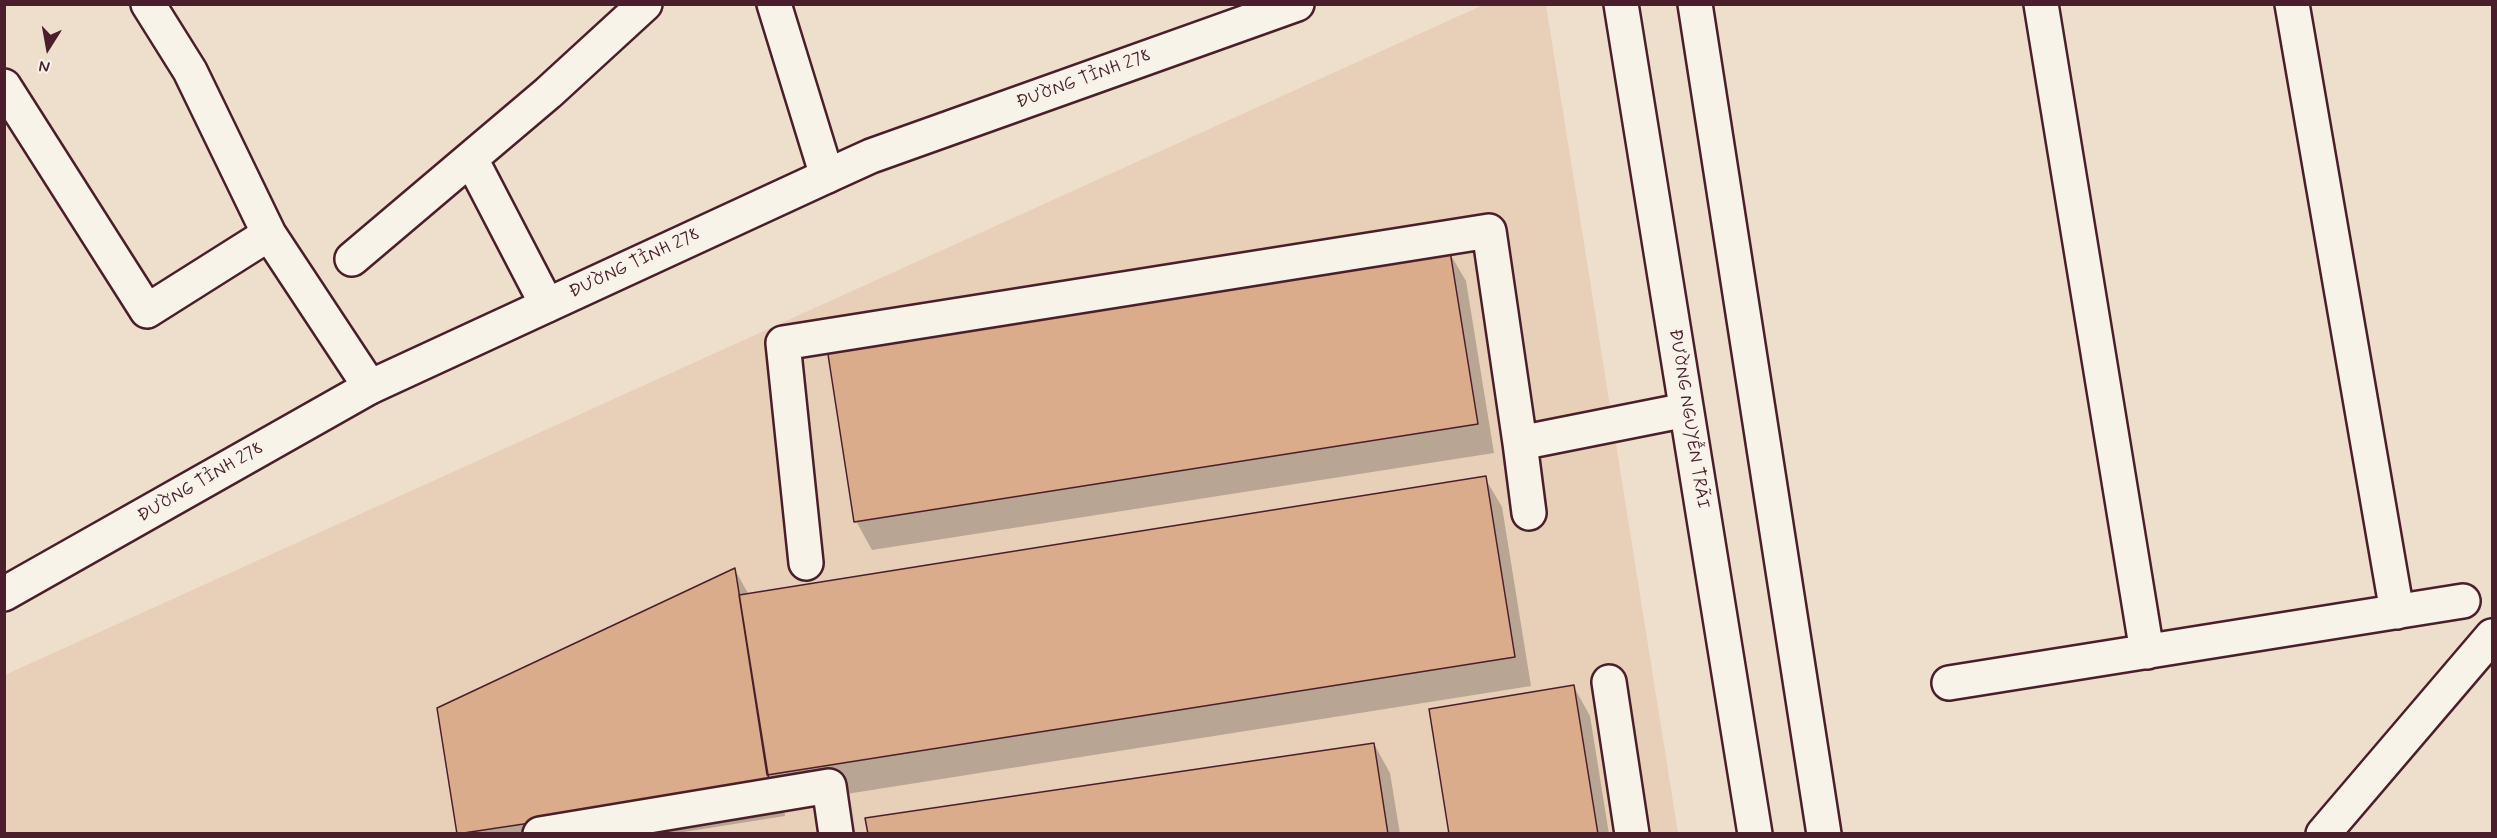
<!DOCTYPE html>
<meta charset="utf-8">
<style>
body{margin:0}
#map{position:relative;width:2497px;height:838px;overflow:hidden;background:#eedecc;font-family:Mynerve,sans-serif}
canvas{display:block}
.frame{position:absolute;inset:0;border:6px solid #4a1f2b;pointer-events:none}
.north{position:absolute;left:18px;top:18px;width:60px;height:60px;-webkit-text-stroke:4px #f7f3e8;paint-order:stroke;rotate:191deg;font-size:16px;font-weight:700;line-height:24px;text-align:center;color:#4a1f2b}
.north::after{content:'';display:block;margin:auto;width:21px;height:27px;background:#4a1f2b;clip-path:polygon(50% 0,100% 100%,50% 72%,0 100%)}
</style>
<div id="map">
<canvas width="2497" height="838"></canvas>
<div class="frame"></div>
<div class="north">N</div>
</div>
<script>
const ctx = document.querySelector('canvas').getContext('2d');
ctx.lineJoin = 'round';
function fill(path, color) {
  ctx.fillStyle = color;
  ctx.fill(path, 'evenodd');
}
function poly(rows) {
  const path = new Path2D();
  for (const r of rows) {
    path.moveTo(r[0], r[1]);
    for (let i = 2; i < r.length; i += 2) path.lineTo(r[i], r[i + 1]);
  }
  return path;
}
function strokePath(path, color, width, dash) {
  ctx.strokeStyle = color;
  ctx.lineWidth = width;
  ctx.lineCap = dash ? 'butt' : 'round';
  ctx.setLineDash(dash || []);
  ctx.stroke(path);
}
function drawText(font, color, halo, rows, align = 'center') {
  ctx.font = font + ' Mynerve,sans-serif';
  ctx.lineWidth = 5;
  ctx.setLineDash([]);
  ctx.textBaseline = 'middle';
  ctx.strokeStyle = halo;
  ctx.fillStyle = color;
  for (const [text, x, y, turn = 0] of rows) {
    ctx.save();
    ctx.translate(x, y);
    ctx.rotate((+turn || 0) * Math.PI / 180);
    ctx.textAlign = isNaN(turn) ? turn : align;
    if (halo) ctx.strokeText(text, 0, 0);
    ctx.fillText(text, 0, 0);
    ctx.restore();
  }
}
const built = poly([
 [1483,5,1546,5,1678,833,5,834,5,675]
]);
const shadow = poly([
 [1449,252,1466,281,1494,453,872,550,856,521],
 [1485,478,1502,507,1531,686,783,804,785,816,671,834,459,834,735,570,749,595],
 [1574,687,1590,716,1609,834,1451,834],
 [1374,744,1390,773,1400,834,869,834]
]);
const building = poly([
 [1450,251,1478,424,854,522,827,348,1450,251],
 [1486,476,1515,657,767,775,739,595,1486,476],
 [735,568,770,787,457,834,437,708,735,568],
 [1574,685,1598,834,1449,834,1429,709,1574,685],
 [1374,743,1388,834,868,834,865,818,1374,743]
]);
const minor = poly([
 [148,4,190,71,269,234,370,387],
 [774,4,827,176],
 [2041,4,2147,652],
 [2292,4,2397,612],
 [4,86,147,311,269,234],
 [471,159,547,305],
 [352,259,548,93,645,4],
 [1520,443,1529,513],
 [806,563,783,343,1489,231,1520,443,1686,410],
 [1609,682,1632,834],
 [1949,683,2463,601],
 [540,834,829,786,836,834],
 [2323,834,2492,636]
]);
const major = poly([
 [4,594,370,387,827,176,871,156,1297,4]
]);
const highway = poly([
 [1621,4,1755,834],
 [1695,4,1824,834]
]);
const streetNames = [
 ["ĐƯỜNG TỈNH 278",1084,80,-20],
 ["ĐƯỜNG TỈNH 278",635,264,-25],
 ["ĐƯỜNG NGUYỄN TRÃI",1688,419,81],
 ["ĐƯỜNG TỈNH 278",201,483,-30]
];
fill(built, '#e8cfb8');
fill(shadow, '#0003');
fill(building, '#daac8b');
strokePath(building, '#4a1f2b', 1.5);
strokePath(minor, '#4a1f2b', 38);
strokePath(major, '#4a1f2b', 38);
strokePath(highway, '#4a1f2b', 38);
strokePath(minor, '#f7f3e8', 33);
strokePath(major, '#f7f3e8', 33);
strokePath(highway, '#f7f3e8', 33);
drawText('18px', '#4a1f2b', '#f7f3e8', streetNames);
</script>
